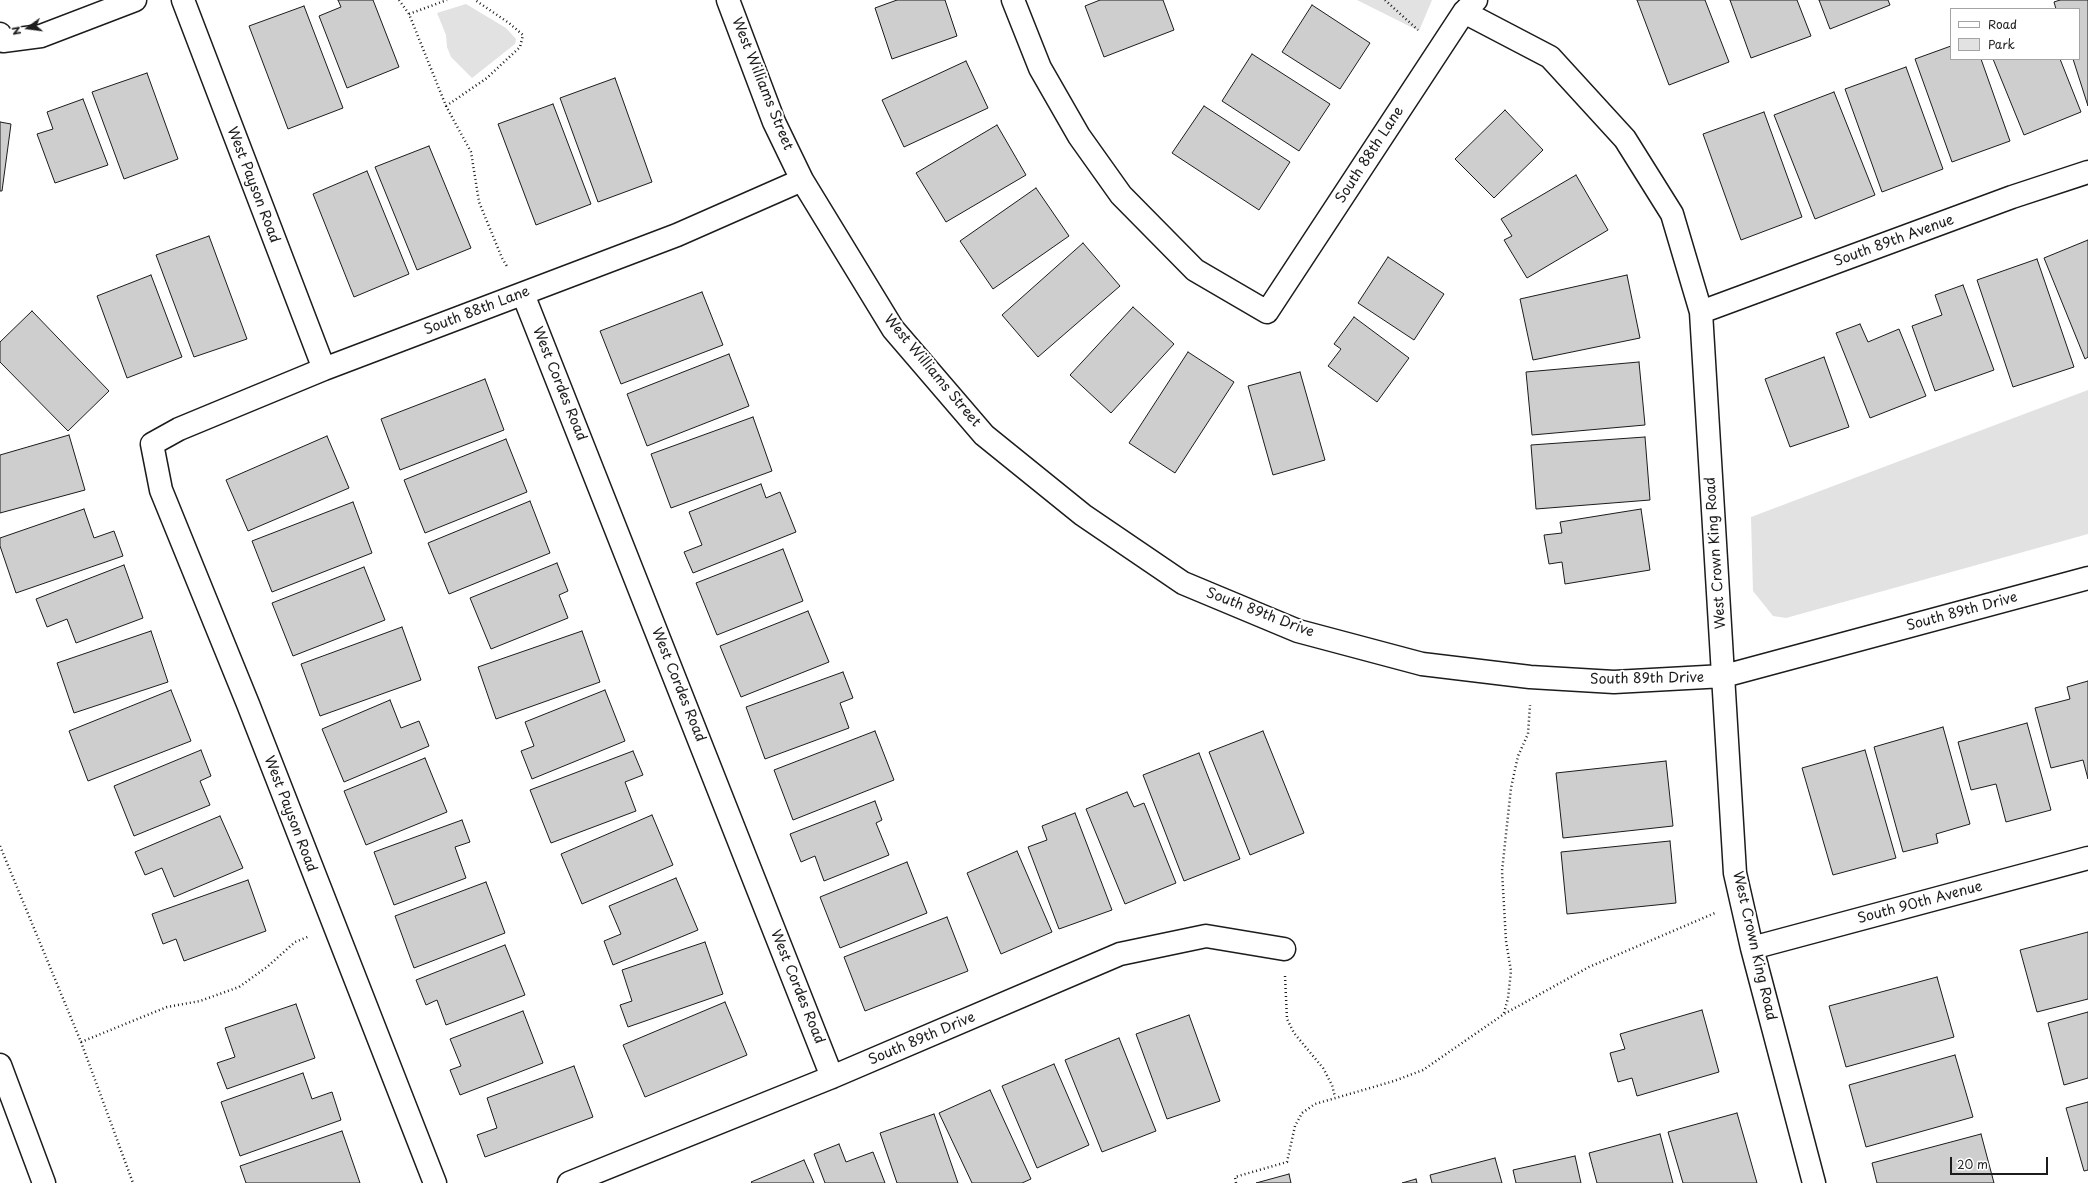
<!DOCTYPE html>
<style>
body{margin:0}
#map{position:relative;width:2088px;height:1183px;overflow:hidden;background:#fff;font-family:"Playpen Sans",sans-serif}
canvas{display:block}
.legend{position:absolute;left:1950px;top:8px;width:130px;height:52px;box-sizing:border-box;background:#fff;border:1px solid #a4a4a4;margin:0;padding:5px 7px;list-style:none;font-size:12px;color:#1c1c1c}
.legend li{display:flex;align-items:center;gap:8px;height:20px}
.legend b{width:20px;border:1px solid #a4a4a4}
.north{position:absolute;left:8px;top:8px;width:40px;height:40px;-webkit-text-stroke:3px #fff;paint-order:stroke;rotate:256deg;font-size:11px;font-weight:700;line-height:16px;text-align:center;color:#1c1c1c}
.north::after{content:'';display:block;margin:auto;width:14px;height:18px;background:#1c1c1c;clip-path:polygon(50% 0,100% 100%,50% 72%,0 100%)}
.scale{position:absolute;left:1950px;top:1157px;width:98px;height:18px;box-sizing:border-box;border:2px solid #1c1c1c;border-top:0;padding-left:5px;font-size:12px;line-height:14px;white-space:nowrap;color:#1c1c1c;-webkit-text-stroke:3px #fff;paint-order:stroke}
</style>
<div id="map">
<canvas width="2088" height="1183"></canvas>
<ul class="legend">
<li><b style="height:5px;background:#fff"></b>Road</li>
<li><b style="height:11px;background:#e2e2e2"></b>Park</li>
</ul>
<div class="north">N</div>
<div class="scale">20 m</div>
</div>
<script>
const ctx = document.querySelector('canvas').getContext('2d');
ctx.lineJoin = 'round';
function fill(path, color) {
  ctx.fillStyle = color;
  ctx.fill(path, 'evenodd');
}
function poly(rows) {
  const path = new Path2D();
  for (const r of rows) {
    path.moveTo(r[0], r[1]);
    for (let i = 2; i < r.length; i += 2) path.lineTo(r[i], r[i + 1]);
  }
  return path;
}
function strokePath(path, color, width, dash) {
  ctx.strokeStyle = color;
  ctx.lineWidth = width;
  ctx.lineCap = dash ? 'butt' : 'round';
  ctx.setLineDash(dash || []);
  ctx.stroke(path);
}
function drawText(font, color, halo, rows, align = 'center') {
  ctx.font = font + ' "Playpen Sans",sans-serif';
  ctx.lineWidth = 4;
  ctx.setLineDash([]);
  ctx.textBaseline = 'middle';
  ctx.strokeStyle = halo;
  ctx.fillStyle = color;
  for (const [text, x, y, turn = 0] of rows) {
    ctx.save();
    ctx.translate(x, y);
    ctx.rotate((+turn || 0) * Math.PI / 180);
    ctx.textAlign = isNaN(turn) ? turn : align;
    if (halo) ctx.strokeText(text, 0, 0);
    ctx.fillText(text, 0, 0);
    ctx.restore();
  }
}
const green = poly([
 [1357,0,1432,0,1419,31],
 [466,4,506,28,516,39,515,44,510,48,472,78,451,57,447,47,446,35,437,13],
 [2088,390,2088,534,1786,618,1773,616,1753,591,1751,517]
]);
const building = poly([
 [338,0,373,0,399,67,347,88,319,16,341,7,338,0],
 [897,0,945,0,957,36,892,59,875,8,897,0],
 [1100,0,1163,0,1174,30,1104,57,1085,6,1100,0],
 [1637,0,1705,0,1729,62,1669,85,1637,0],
 [1730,0,1797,0,1811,36,1751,58,1730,0],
 [1819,0,1888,0,1890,5,1830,29,1819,0],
 [2060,0,2088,0,2088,106,2073,59,2079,59,2079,9,2056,9,2054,2,2060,0],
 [1312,5,1370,43,1340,89,1282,52,1312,5],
 [304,6,343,108,288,129,249,26,304,6],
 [1951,46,1951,59,1981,59,2010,141,1952,162,1915,59,1951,46],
 [1252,54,1330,104,1299,151,1222,101,1252,54],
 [1993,59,2060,59,2081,112,2024,135,1993,59],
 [966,61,988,108,904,147,882,100,966,61],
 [1906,67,1943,169,1882,192,1845,89,1906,67],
 [147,73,178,159,124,179,92,92,147,73],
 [615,78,652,182,598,202,560,98,615,78],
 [1834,92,1875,195,1815,219,1774,115,1834,92],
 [83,99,108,165,55,183,37,134,53,129,47,112,83,99],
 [553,104,591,204,536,225,498,124,553,104],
 [1204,106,1290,162,1259,210,1172,153,1204,106],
 [1505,110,1543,150,1494,198,1455,159,1505,110],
 [1764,112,1802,217,1741,240,1703,134,1764,112],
 [0,122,11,124,2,191,0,191,0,122],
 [997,125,1026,175,946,222,916,173,997,125],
 [429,146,471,248,417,270,375,167,429,146],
 [367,171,409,274,354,297,313,194,367,171],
 [1576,175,1608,230,1527,278,1504,240,1512,236,1501,219,1576,175],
 [1036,188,1069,236,993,289,960,241,1036,188],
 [209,236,247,339,194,357,156,255,209,236],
 [2088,240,2088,357,2085,359,2044,258,2088,240],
 [1083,243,1120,286,1038,357,1002,315,1083,243],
 [1388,257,1444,294,1414,340,1358,303,1388,257],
 [2037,259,2074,367,2013,387,1977,280,2037,259],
 [151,275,182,357,127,378,97,296,151,275],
 [1627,275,1640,338,1533,360,1520,299,1627,275],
 [1963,285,1994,370,1935,391,1912,326,1942,315,1935,295,1963,285],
 [702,292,723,345,621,384,600,331,702,292],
 [1133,307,1174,344,1111,413,1070,375,1133,307],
 [32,311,109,391,68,431,0,362,0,342,32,311],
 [1354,317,1409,358,1377,402,1328,366,1341,349,1334,344,1354,317],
 [1860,324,1868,342,1899,329,1926,396,1870,418,1836,333,1860,324],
 [1188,352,1234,382,1175,473,1129,443,1188,352],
 [729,354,749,406,647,446,627,394,729,354],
 [1824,357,1849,427,1790,447,1765,379,1824,357],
 [1639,362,1645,425,1532,435,1526,372,1639,362],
 [1300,372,1325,460,1273,475,1248,386,1300,372],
 [485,379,504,430,400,470,381,419,485,379],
 [753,417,772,471,671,508,651,454,753,417],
 [69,435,85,490,0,513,0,455,69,435],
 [327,436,349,488,248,531,226,480,327,436],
 [1645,437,1650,500,1536,509,1531,445,1645,437],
 [506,439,527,492,425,533,404,480,506,439],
 [761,484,766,498,780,492,796,532,693,573,684,552,702,545,689,512,761,484],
 [530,501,550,553,449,594,428,543,530,501],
 [353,502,372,553,272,592,252,541,353,502],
 [84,509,94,538,114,531,123,556,16,593,0,546,0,538,84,509],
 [1641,509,1650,570,1565,584,1562,562,1549,564,1544,535,1562,533,1560,522,1641,509],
 [783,549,803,601,717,635,696,583,783,549],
 [557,563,568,591,559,595,568,618,491,649,470,598,557,563],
 [124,565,143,618,76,643,67,619,47,627,36,599,124,565],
 [364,567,385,620,293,656,272,603,364,567],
 [808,611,829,662,741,697,720,646,808,611],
 [402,627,421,680,320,716,301,664,402,627],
 [151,631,168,682,74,713,57,663,151,631],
 [582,631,600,682,496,719,478,667,582,631],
 [843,672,853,698,840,703,849,728,765,759,746,707,843,672],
 [2088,681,2088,779,2083,760,2051,768,2035,708,2070,699,2067,687,2088,681],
 [171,690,191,741,88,781,69,731,171,690],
 [605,690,625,741,532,779,521,751,534,746,525,722,605,690],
 [390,700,401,728,419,721,429,746,344,782,322,729,390,700],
 [2027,723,2051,810,2006,822,1996,784,1971,790,1958,742,2027,723],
 [1943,727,1970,824,1936,834,1938,843,1903,852,1874,747,1943,727],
 [875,731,894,780,793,820,774,770,875,731],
 [1263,731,1304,833,1250,855,1209,752,1263,731],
 [201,750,211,776,200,781,210,805,134,836,114,786,201,750],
 [1865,750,1896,858,1833,875,1802,768,1865,750],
 [633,751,643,775,625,782,636,811,551,843,530,790,633,751],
 [1199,753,1240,859,1184,881,1143,775,1199,753],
 [425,758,447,812,366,845,344,791,425,758],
 [1666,761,1673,826,1563,838,1556,773,1666,761],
 [1127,792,1134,807,1144,803,1176,883,1125,904,1086,809,1127,792],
 [875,801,882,820,876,823,889,855,824,881,815,856,801,862,790,834,875,801],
 [1075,813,1112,910,1059,929,1028,847,1047,840,1042,826,1075,813],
 [652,815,673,865,582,904,561,854,652,815],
 [220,816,243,868,174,897,162,868,145,875,135,852,220,816],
 [462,820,470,842,455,847,466,878,394,905,374,852,462,820],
 [1670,841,1676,903,1567,914,1561,852,1670,841],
 [1017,851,1052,932,1001,954,967,873,1017,851],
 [907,862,927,913,840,948,820,897,907,862],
 [676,878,698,930,613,965,604,941,621,934,609,906,676,878],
 [248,880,266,931,184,961,176,939,163,944,152,914,248,880],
 [486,882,505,933,414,968,395,916,486,882],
 [947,917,968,971,865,1011,844,957,947,917],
 [2088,932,2088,999,2037,1012,2020,950,2088,932],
 [705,942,723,994,628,1027,620,1005,632,1001,622,970,705,942],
 [505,945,525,995,446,1025,437,1000,426,1005,416,980,505,945],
 [1937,977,1954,1037,1846,1067,1829,1006,1937,977],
 [725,1002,747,1055,645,1097,623,1045,725,1002],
 [296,1004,315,1058,227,1089,217,1063,235,1057,225,1028,296,1004],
 [1702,1010,1719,1072,1637,1096,1632,1078,1618,1082,1610,1053,1625,1049,1620,1034,1702,1010],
 [523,1011,543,1063,460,1095,450,1070,461,1066,450,1039,523,1011],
 [2088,1012,2088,1078,2064,1085,2048,1023,2088,1012],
 [1189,1015,1220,1101,1167,1119,1136,1034,1189,1015],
 [1119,1038,1156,1131,1102,1152,1065,1060,1119,1038],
 [1955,1055,1973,1117,1866,1147,1849,1085,1955,1055],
 [1054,1064,1089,1145,1037,1168,1002,1086,1054,1064],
 [574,1066,593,1117,485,1157,477,1135,497,1128,487,1098,574,1066],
 [303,1073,312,1099,332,1092,341,1120,240,1156,221,1102,303,1073],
 [990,1090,1031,1179,1022,1183,972,1183,939,1113,990,1090],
 [2088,1102,2088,1170,2084,1171,2066,1108,2088,1102],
 [1737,1113,1757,1183,1683,1183,1668,1132,1737,1113],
 [934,1114,958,1183,897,1183,880,1133,934,1114],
 [342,1131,360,1183,246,1183,240,1166,342,1131],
 [1660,1134,1673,1183,1597,1183,1589,1153,1660,1134],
 [1981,1134,1994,1183,1877,1183,1872,1163,1981,1134],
 [839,1144,846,1162,873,1152,885,1183,825,1183,814,1154,839,1144],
 [1575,1156,1581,1183,1516,1183,1513,1170,1575,1156],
 [1495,1158,1502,1183,1432,1183,1430,1175,1495,1158],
 [804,1160,814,1183,752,1183,751,1182,804,1160],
 [1289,1174,1291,1183,1256,1183,1289,1174],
 [1416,1179,1417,1183,1402,1183,1416,1179]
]);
const path = poly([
 [399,0,409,14,446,106,471,152,479,202,502,258,508,268],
 [1385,0,1418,30],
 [409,14,447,0],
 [446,106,487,78,520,47,523,35,509,23,475,0],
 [0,846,81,1042,133,1183],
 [1285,976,1287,1019,1294,1033,1323,1068,1332,1085,1335,1097],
 [1504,1013,1508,998,1511,971,1506,941,1502,871,1511,788,1518,756,1528,734,1530,705],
 [81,1042,167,1007,200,1001,239,987,267,967,295,942,310,936],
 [1236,1183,1235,1177,1287,1162,1295,1126,1302,1113,1315,1104,1394,1081,1423,1070,1504,1014,1589,967,1715,913]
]);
const minor = poly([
 [183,0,324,369],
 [728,0,774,122,802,180,893,329,984,435,1083,515,1183,583,1298,631,1422,664,1530,677,1614,682,1724,676,2088,578],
 [1013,0,1040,68,1079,136,1121,195,1195,270,1267,312,1464,12,1476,0],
 [1464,12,1550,57,1625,139,1672,214,1701,312,1735,873,1752,948,1814,1183],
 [0,34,3,41,41,36,135,0],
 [523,294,832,1077],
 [1701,312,2012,197,2088,172],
 [1752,948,2088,858],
 [435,1183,248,704,161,490,152,444,179,429,324,369,677,235,802,180],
 [569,1183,832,1077,1120,954,1206,936,1284,949]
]);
const major = poly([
 [0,1065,44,1183]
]);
const streetNames = [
 ["West Williams Street",762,84,68],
 ["South 88th Lane",1370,155,-57],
 ["West Payson Road",253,185,69],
 ["South 89th Avenue",1894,241,-20],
 ["South 88th Lane",477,311,-21],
 ["West Williams Street",932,371,50],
 ["West Cordes Road",559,384,68],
 ["West Crown King Road",1716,553,-94],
 ["South 89th Drive",1962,612,-15],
 ["South 89th Drive",1260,613,21],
 ["South 89th Drive",1647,679,-1],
 ["West Cordes Road",678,685,68],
 ["West Payson Road",290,814,69],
 ["South 90th Avenue",1920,903,-15],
 ["West Crown King Road",1754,946,77],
 ["West Cordes Road",797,987,68],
 ["South 89th Drive",922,1039,-23]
];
fill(green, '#e2e2e2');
fill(building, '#cecece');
strokePath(building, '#1c1c1c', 1);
strokePath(minor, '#1c1c1c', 25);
strokePath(major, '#1c1c1c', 25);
strokePath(path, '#1c1c1c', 2.5, [1, 3]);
strokePath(minor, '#fff', 22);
strokePath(major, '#fff', 22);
drawText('14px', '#1c1c1c', '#fff', streetNames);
</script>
